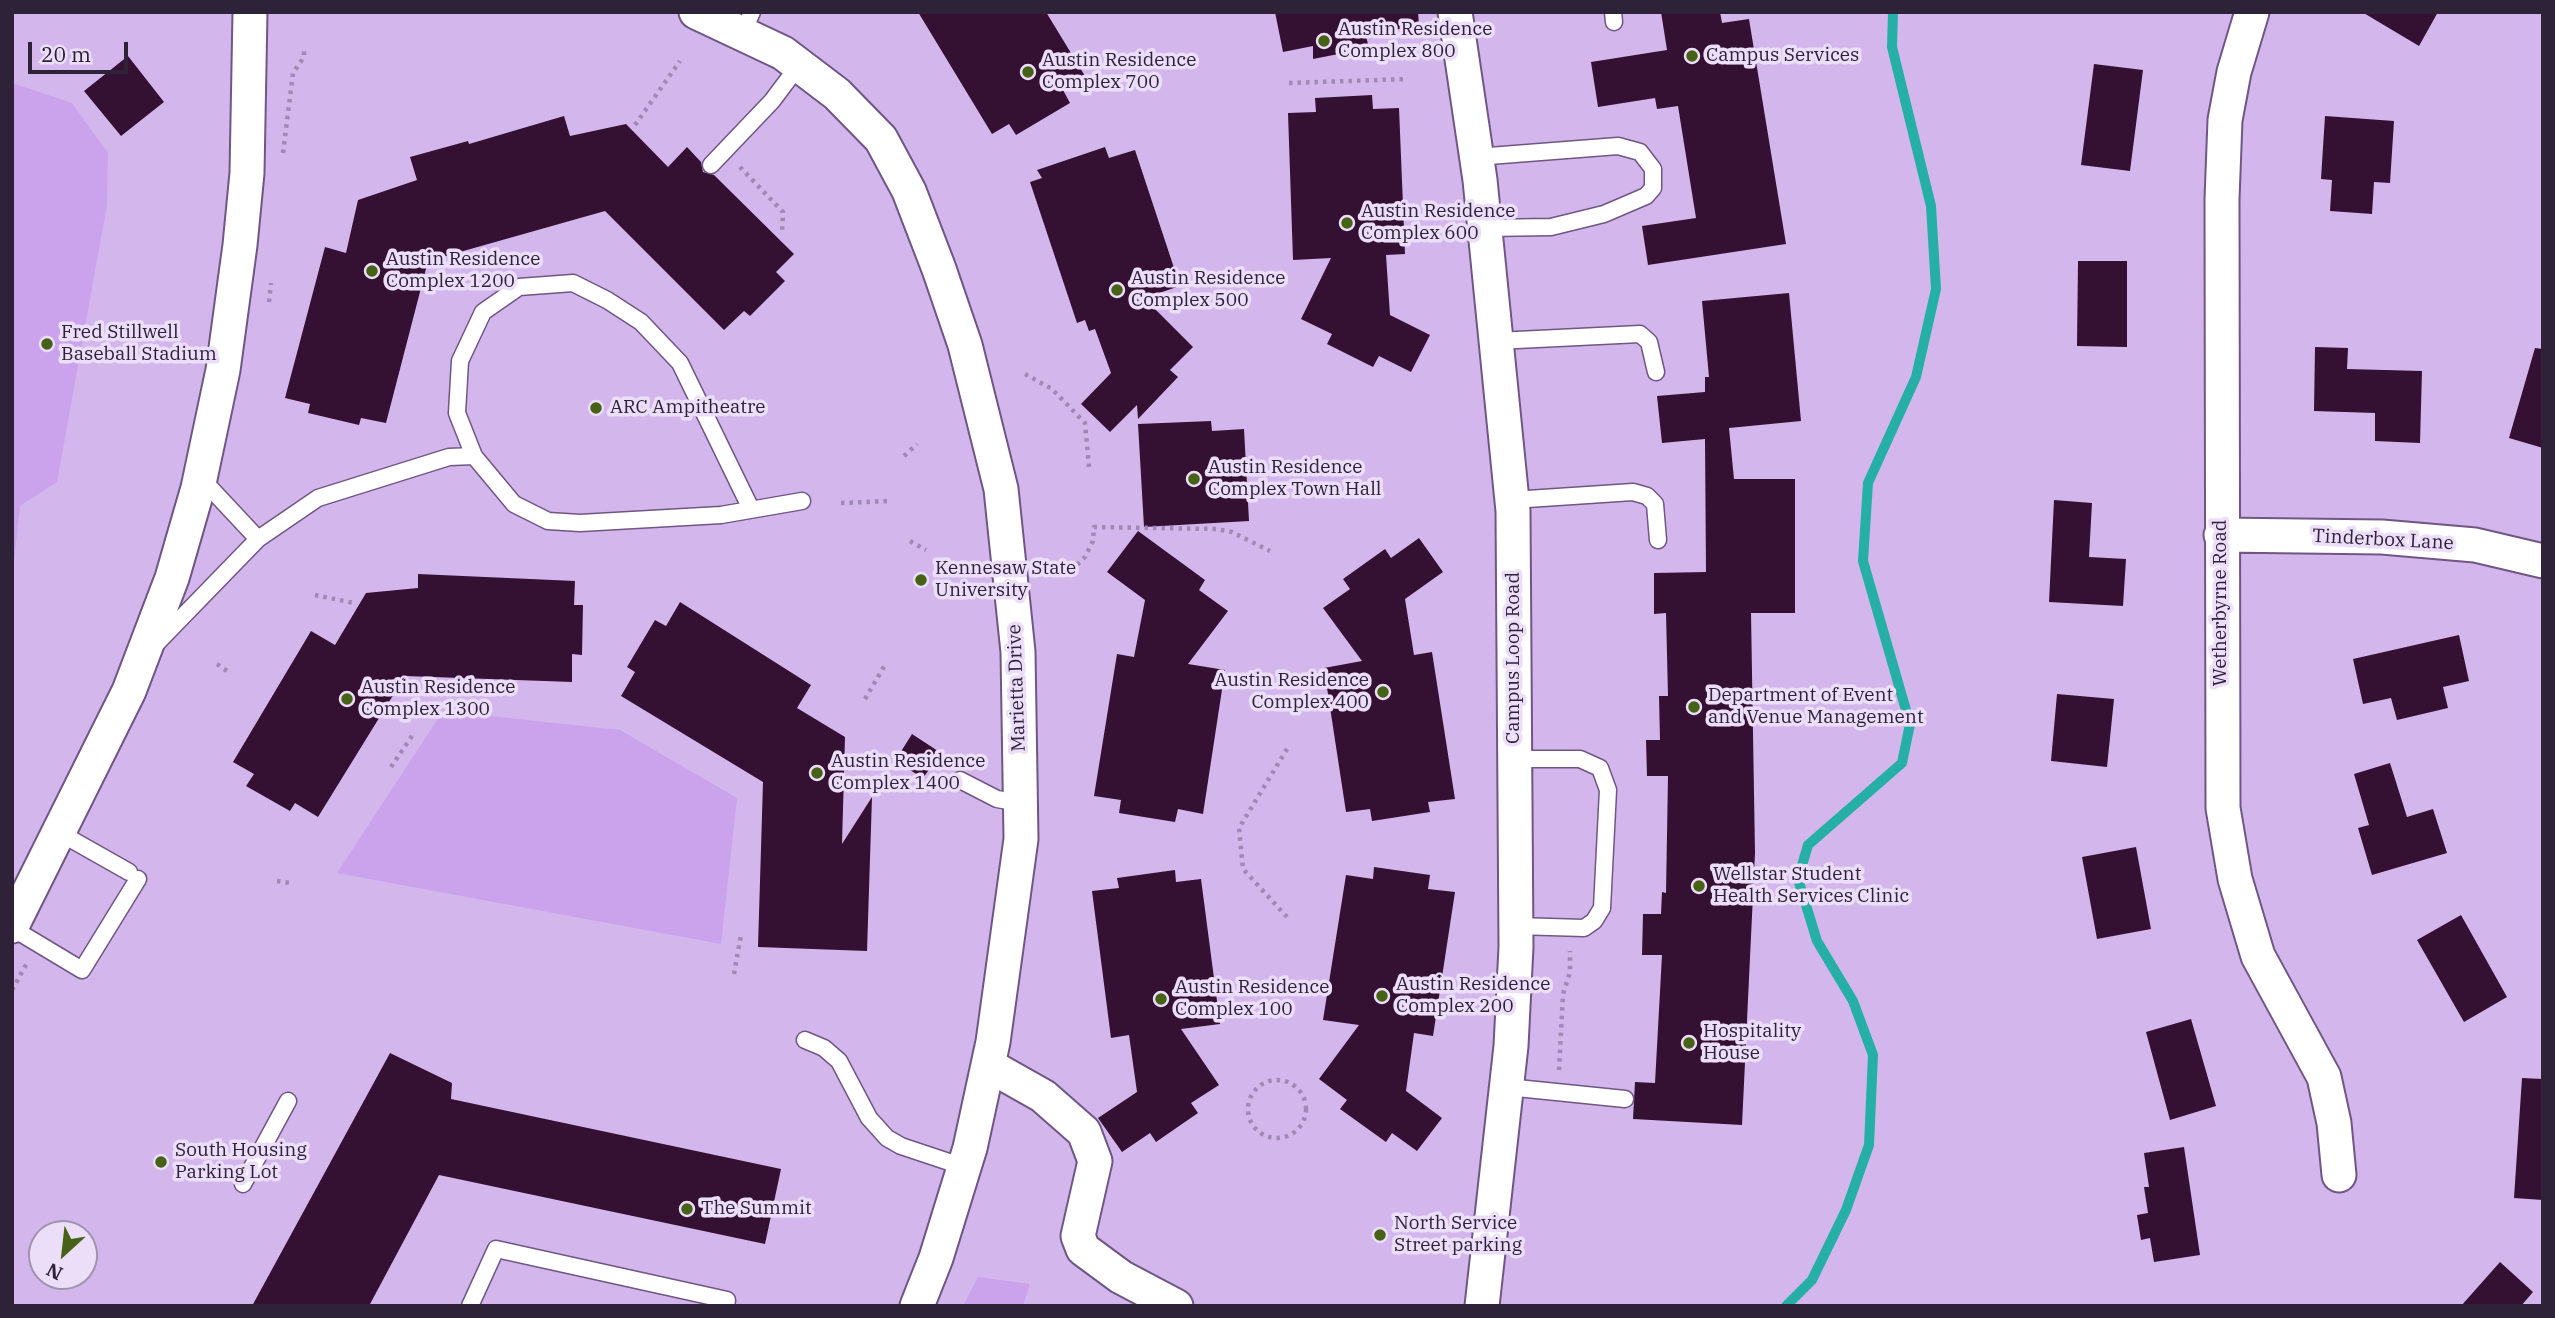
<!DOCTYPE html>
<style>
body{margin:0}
#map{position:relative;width:2555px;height:1318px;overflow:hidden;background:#d3b7ec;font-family:"IBM Plex Serif",serif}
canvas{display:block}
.frame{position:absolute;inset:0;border:14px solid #2d2237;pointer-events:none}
.north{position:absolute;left:28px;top:1220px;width:70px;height:70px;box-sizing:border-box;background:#ecdef9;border:2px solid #a093ab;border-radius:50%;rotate:207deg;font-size:19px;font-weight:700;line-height:28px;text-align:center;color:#2d2237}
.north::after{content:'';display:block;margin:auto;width:24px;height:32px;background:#456216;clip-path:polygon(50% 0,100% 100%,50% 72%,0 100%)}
.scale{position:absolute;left:28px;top:42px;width:100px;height:32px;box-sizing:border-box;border:4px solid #2d2237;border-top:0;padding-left:9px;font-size:21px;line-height:24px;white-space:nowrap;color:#2d2237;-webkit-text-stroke:5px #ecdef9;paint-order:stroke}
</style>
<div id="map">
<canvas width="2555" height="1318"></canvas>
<div class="frame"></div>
<div class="north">N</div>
<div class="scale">20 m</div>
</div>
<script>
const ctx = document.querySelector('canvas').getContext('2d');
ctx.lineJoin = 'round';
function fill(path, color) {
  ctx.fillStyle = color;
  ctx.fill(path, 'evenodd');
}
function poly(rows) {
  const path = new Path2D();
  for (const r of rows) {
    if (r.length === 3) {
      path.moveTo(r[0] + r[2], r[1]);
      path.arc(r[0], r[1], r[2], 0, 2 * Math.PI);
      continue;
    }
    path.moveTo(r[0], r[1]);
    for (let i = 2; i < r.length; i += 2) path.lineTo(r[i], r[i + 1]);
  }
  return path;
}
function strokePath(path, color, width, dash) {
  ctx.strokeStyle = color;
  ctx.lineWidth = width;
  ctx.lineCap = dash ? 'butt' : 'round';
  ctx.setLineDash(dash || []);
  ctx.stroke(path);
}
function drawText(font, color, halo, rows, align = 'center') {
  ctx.font = font + ' "IBM Plex Serif",serif';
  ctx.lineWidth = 7;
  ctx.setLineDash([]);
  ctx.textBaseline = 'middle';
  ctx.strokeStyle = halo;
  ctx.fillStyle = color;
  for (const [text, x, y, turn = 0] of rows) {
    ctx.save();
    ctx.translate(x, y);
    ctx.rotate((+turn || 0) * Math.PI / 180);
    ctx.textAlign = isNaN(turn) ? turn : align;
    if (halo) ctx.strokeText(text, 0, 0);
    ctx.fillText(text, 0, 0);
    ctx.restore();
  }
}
const green = poly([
 [12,83,72,103,108,153,107,205,57,482,20,506,12,579],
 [443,711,620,730,737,798,721,944,337,873],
 [978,1277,1030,1284,1023,1306,963,1306]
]);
const stream = poly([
 [1786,1306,1812,1280,1846,1210,1869,1145,1873,1055,1853,1001,1817,941,1798,879,1808,845,1902,763,1910,724,1863,561,1868,483,1916,377,1936,289,1931,206,1892,47,1893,12]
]);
const building = poly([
 [918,12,1046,12,1085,76,1063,90,1070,103,1016,135,1009,124,992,134],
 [1275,12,1418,12,1419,25,1366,36,1369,48,1313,59,1313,46,1283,52],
 [1661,12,1720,12,1722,23,1749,19,1786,244,1648,265,1642,226,1696,218,1678,106,1657,109,1655,98,1598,107,1591,62,1667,50],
 [2362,12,2438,12,2419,46],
 [128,56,164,102,121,136,84,91],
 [2094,64,2143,70,2130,171,2081,165],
 [1372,95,1373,109,1399,108,1405,254,1386,255,1390,315,1430,335,1411,372,1379,356,1373,367,1327,344,1332,334,1301,319,1331,258,1293,260,1288,113,1316,112,1315,98],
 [564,116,570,136,626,124,668,167,687,147,701,162,703,172,714,175,794,254,776,272,785,281,750,316,744,311,724,330,605,211,428,261,386,423,361,418,359,425,308,413,310,404,285,398,325,247,346,253,358,200,417,180,410,157,468,141,469,144],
 [2325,116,2394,121,2390,183,2374,182,2372,214,2330,211,2332,180,2321,179],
 [1105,147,1109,158,1135,150,1180,286,1144,298,1193,347,1170,370,1178,377,1138,419,1137,405,1110,432,1081,404,1111,373,1095,329,1089,331,1085,320,1077,323,1030,182,1042,178,1037,170],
 [2078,261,2127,261,2127,347,2077,346],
 [1789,293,1801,421,1729,428,1734,479,1795,479,1795,613,1751,613,1755,853,1742,1125,1633,1119,1635,1082,1655,1083,1662,955,1642,955,1643,914,1661,914,1662,892,1666,893,1668,776,1647,776,1646,740,1660,740,1659,696,1668,696,1666,613,1654,614,1654,573,1706,572,1705,439,1662,443,1657,396,1705,392,1705,377,1709,377,1702,301],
 [2315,347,2348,348,2347,369,2422,371,2420,443,2375,441,2375,413,2314,411],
 [2535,348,2543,349,2543,448,2509,438],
 [1211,421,1212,431,1244,429,1249,521,1144,527,1138,424],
 [2054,500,2092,503,2089,557,2126,559,2123,606,2049,602],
 [1138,531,1205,580,1199,590,1228,611,1188,664,1225,670,1203,814,1178,809,1175,822,1119,813,1121,800,1094,796,1117,654,1134,657,1145,600,1107,572],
 [1419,538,1443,572,1405,599,1414,655,1432,652,1455,799,1428,802,1430,812,1372,821,1370,809,1346,812,1324,668,1362,661,1323,608,1350,589,1343,579,1385,549,1391,558],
 [418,574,575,581,574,605,583,605,582,655,572,654,572,682,405,676,318,817,295,803,290,811,246,786,254,774,233,762,311,631,335,645,366,593,418,588],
 [680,602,811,685,797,708,845,737,842,844,872,797,867,951,758,947,763,782,621,696,635,672,627,667,655,620,666,626],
 [2459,635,2469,681,2443,687,2448,708,2397,720,2391,698,2363,704,2353,659],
 [2057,694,2114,699,2107,767,2051,761],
 [912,734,941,753,923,778,895,761],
 [2390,763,2407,817,2433,809,2447,853,2372,875,2358,828,2369,825,2354,774],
 [2136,847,2151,929,2097,939,2082,857],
 [1374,867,1430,875,1428,889,1455,892,1433,1036,1414,1033,1406,1091,1442,1118,1417,1151,1392,1133,1386,1142,1340,1109,1347,1100,1319,1079,1359,1025,1323,1020,1346,875,1373,879],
 [1175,870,1176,882,1201,879,1220,1024,1181,1029,1219,1085,1191,1103,1198,1113,1156,1142,1150,1133,1122,1152,1098,1118,1137,1092,1129,1035,1111,1038,1092,891,1119,888,1117,878],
 [2461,915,2507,997,2464,1022,2417,940],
 [2191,1019,2216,1106,2170,1120,2146,1032],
 [390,1053,452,1083,451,1099,781,1169,765,1244,439,1175,369,1306,252,1306],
 [2522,1078,2543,1079,2543,1200,2514,1198],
 [2184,1147,2200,1255,2154,1262,2150,1238,2141,1240,2137,1215,2148,1213,2144,1187,2149,1187,2144,1153],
 [2500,1262,2533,1292,2521,1306,2461,1306]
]);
const path = poly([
 [1289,83,1408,79],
 [635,125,680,61],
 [283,153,293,73,304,57,304,49],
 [740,167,783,212,782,233],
 [269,302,271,283],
 [1025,374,1052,389,1085,423,1089,467],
 [904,456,917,444],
 [841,503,888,501],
 [910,541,926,550],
 [1061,570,1077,565,1085,557,1093,541,1094,527,1216,529,1232,532,1270,551],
 [315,595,354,603],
 [217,664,230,673],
 [865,699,885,665],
 [391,767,412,736],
 [277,881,291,883],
 [1287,917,1243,869,1239,828,1287,749],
 [734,974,741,935],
 [12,990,27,963],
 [1559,1070,1563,994,1570,972,1570,951],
 [1277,1109,29]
]);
const service = poly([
 [1613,12,1614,22],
 [743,32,752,12],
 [1476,157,1618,146,1640,152,1653,169,1653,188,1646,196,1604,214,1551,227,1485,228],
 [711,165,772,101,799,65],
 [1496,341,1640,334,1649,342,1656,372],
 [474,456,457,413,460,361,483,312,519,287,573,283,607,300,641,322,680,363,751,509],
 [200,477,258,539],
 [1512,500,1633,492,1647,496,1655,504,1658,540],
 [157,643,258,539,318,498,449,457,474,456,514,504,548,521,580,523,721,515,802,501],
 [1514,759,1580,759,1600,768,1608,790,1602,908,1594,921,1584,928,1516,926],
 [960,780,997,799,1020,803],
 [60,833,129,872],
 [12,928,82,970,138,879],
 [805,1040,824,1048,839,1061,869,1118,887,1138,901,1146,964,1167],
 [1507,1087,1625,1099],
 [243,1184,288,1101],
 [470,1306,496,1249,727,1300,726,1306]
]);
const minor = poly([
 [696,12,783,53,837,94,881,139,909,191,939,269,965,345,1001,489,1018,652,1021,839,993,1042,970,1148,936,1258,917,1306],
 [1455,12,1480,180,1513,511,1516,947,1511,1046,1482,1306],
 [2252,12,2234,72,2225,120,2222,199,2223,808,2235,879,2258,956,2324,1077,2334,1123,2339,1175],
 [2221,535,2382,537,2475,545,2543,561],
 [12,926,129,691,172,578,198,488,223,370,240,245,247,173,250,12],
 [988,1065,1043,1096,1084,1132,1095,1161,1078,1236,1083,1249,1121,1277,1176,1306]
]);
const markers = [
 [1324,41,7,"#456216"],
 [1692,56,7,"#456216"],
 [1028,72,7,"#456216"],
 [1347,223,7,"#456216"],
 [372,271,7,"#456216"],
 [1117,290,7,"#456216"],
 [47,344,7,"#456216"],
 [596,408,7,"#456216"],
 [1194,479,7,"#456216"],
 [921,580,7,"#456216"],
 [1383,692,7,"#456216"],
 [347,699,7,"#456216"],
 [1694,707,7,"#456216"],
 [817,773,7,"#456216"],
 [1699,886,7,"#456216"],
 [1382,996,7,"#456216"],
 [1161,999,7,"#456216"],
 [1689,1043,7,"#456216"],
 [161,1162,7,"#456216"],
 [687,1209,7,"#456216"],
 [1380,1235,7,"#456216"]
];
const poiNames = [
 ["Austin Residence",1338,30],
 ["Complex 800",1338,52],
 ["Campus Services",1706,56],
 ["Austin Residence",1042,61],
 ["Complex 700",1042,83],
 ["Austin Residence",1361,212],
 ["Complex 600",1361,234],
 ["Austin Residence",386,260],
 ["Complex 1200",386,282],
 ["Austin Residence",1131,279],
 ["Complex 500",1131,301],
 ["Fred Stillwell",61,333],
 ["Baseball Stadium",61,355],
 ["ARC Ampitheatre",610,408],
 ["Austin Residence",1208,468],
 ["Complex Town Hall",1208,490],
 ["Kennesaw State",935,569],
 ["University",935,591],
 ["Austin Residence",1369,681,"right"],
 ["Complex 400",1369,703,"right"],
 ["Austin Residence",361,688],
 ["Complex 1300",361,710],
 ["Department of Event",1708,696],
 ["and Venue Management",1708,718],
 ["Austin Residence",831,762],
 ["Complex 1400",831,784],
 ["Wellstar Student",1713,875],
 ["Health Services Clinic",1713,897],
 ["Austin Residence",1396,985],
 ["Complex 200",1396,1007],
 ["Austin Residence",1175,988],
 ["Complex 100",1175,1010],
 ["Hospitality",1703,1032],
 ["House",1703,1054],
 ["South Housing",175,1151],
 ["Parking Lot",175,1173],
 ["The Summit",701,1209],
 ["North Service",1394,1224],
 ["Street parking",1394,1246]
];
const streetNames = [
 ["Tinderbox Lane",2383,540,3],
 ["Wetherbyrne Road",2221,603,-90],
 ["Campus Loop Road",1514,658,-90],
 ["Marietta Drive",1017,688,-92]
];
fill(green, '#caa3ec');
strokePath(stream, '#26afa7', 10);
fill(building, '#341033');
strokePath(service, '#6f5684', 19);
strokePath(minor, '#6f5684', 37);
strokePath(path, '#a089b4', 4.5, [3.5, 5]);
strokePath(service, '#fff', 16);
strokePath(minor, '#fff', 33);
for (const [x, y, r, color] of markers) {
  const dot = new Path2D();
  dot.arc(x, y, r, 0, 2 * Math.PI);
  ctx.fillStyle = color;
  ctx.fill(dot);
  strokePath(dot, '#ecdef9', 2.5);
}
drawText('19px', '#2d2237', '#ecdef9', poiNames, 'left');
drawText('19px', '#2d2237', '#ecdef9', streetNames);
</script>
